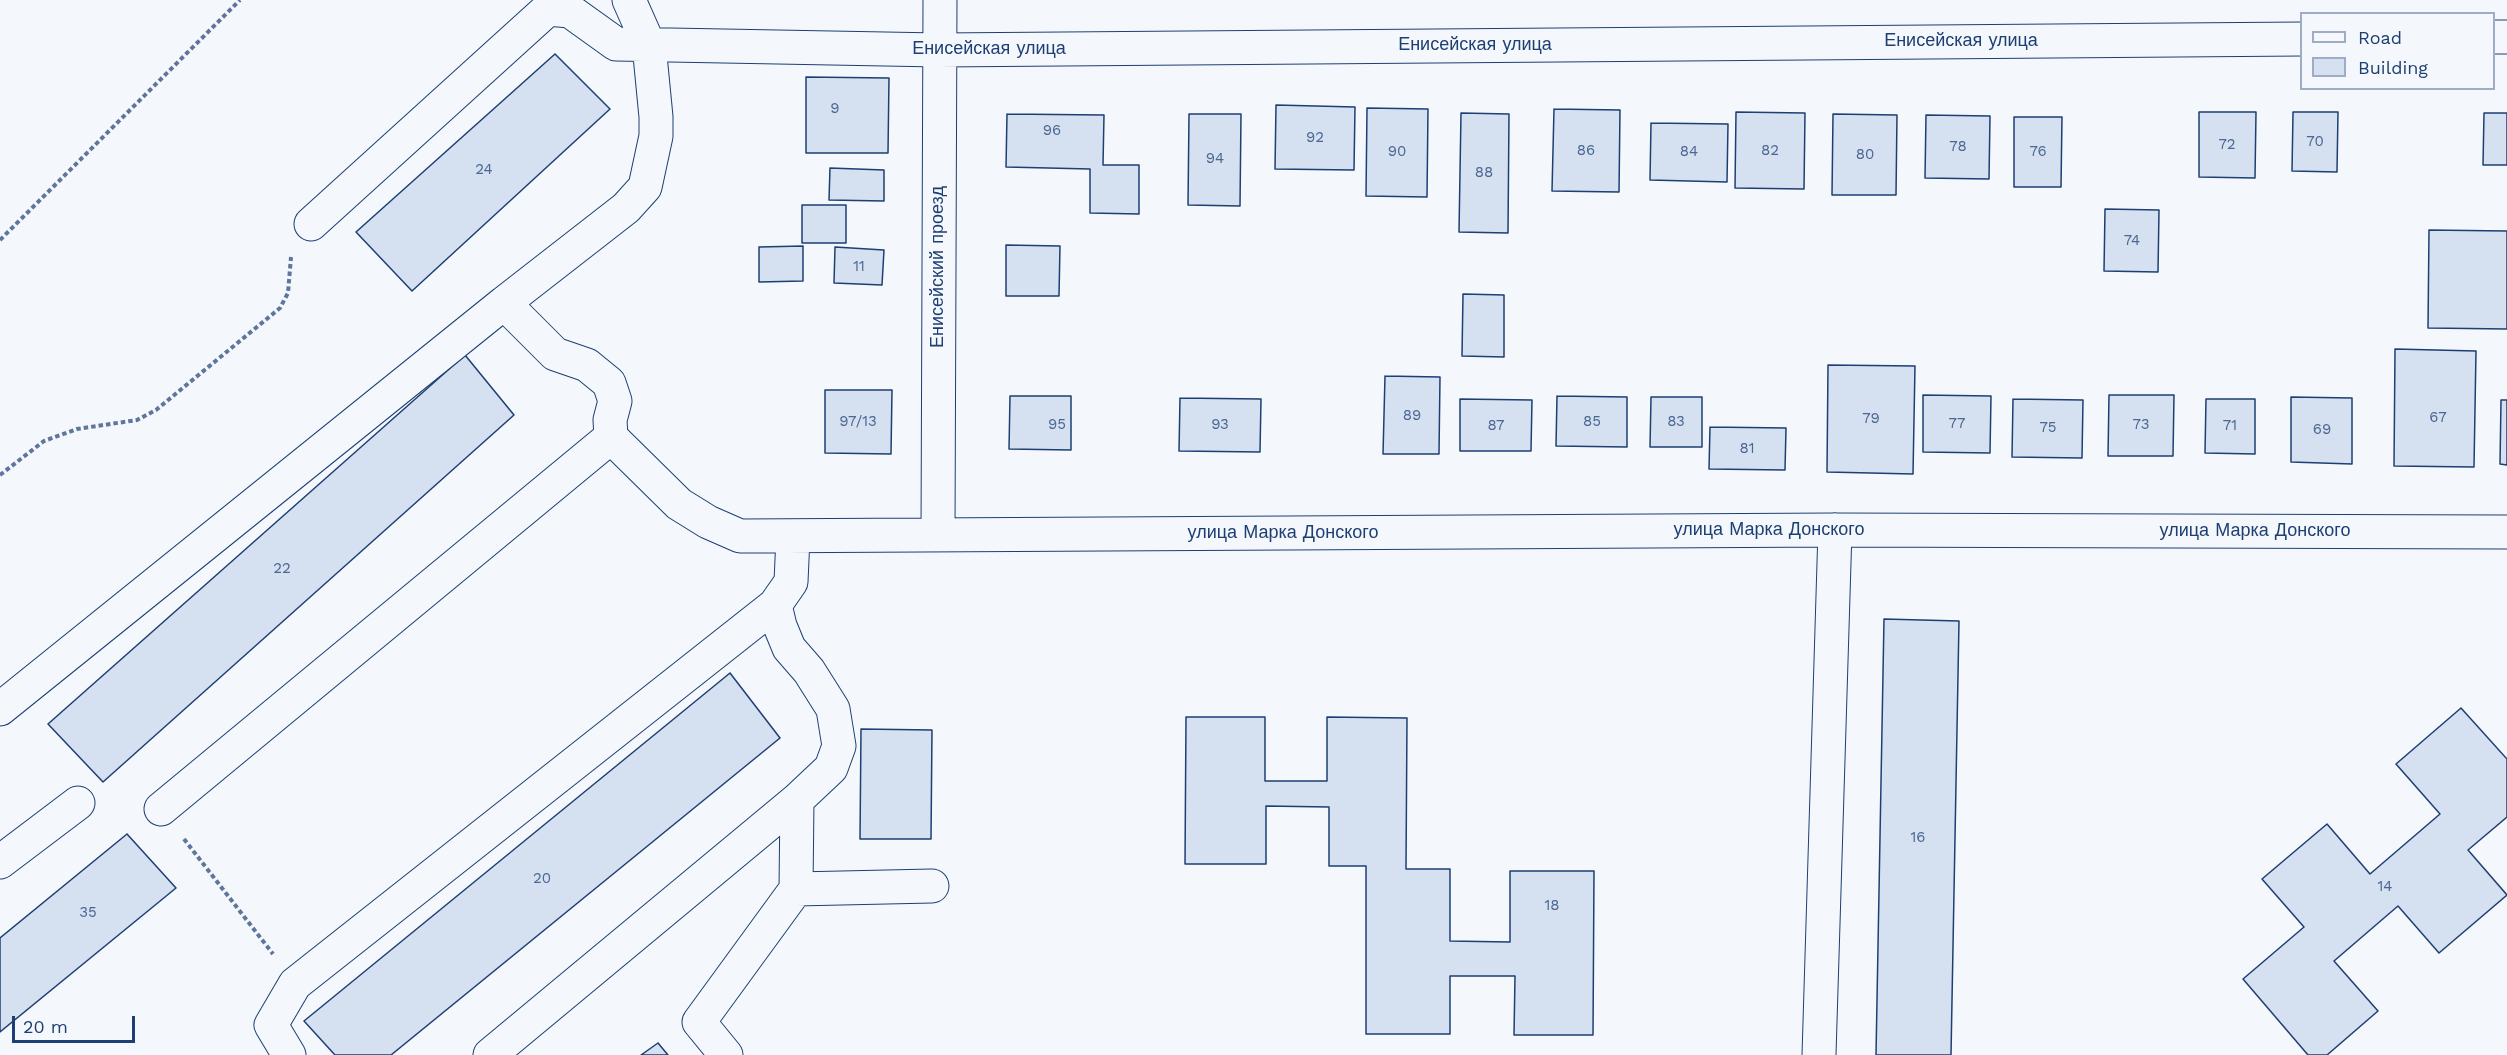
<!DOCTYPE html>
<meta charset="utf-8">
<style>
body{margin:0}
#map{position:relative;width:2507px;height:1055px;overflow:hidden;background:#f4f7fb;font-family:"Work Sans",sans-serif}
canvas{display:block}
.legend{position:absolute;left:2300px;top:12px;width:195px;height:78px;box-sizing:border-box;background:#f4f7fb;border:2px solid #9eadc5;margin:0;padding:8px 10px;list-style:none;font-size:18px;color:#1d3f73}
.legend li{display:flex;align-items:center;gap:12px;height:30px}
.legend b{width:30px;border:2px solid #9eadc5}
.scale{position:absolute;left:12px;top:1016px;width:123px;height:27px;box-sizing:border-box;border:3px solid #1d3f73;border-top:0;padding-left:8px;font-size:18px;line-height:21px;white-space:nowrap;color:#1d3f73;-webkit-text-stroke:4px #f4f7fb;paint-order:stroke}
</style>
<div id="map">
<canvas width="2507" height="1055"></canvas>
<ul class="legend">
<li><b style="height:8px;background:#f4f7fb"></b>Road</li>
<li><b style="height:16px;background:#d5e0f0"></b>Building</li>
</ul>
<div class="scale">20 m</div>
</div>
<script>
const ctx = document.querySelector('canvas').getContext('2d');
ctx.lineJoin = 'round';
function fill(path, color) {
  ctx.fillStyle = color;
  ctx.fill(path, 'evenodd');
}
function poly(rows) {
  const path = new Path2D();
  for (const r of rows) {
    path.moveTo(r[0], r[1]);
    for (let i = 2; i < r.length; i += 2) path.lineTo(r[i], r[i + 1]);
  }
  return path;
}
function strokePath(path, color, width, dash) {
  ctx.strokeStyle = color;
  ctx.lineWidth = width;
  ctx.lineCap = dash ? 'butt' : 'round';
  ctx.setLineDash(dash || []);
  ctx.stroke(path);
}
function drawText(font, color, halo, rows, align = 'center') {
  ctx.font = font + ' "Work Sans",sans-serif';
  ctx.lineWidth = 4.5;
  ctx.setLineDash([]);
  ctx.textBaseline = 'middle';
  ctx.strokeStyle = halo;
  ctx.fillStyle = color;
  for (const [text, x, y, turn = 0] of rows) {
    ctx.save();
    ctx.translate(x, y);
    ctx.rotate((+turn || 0) * Math.PI / 180);
    ctx.textAlign = isNaN(turn) ? turn : align;
    if (halo) ctx.strokeText(text, 0, 0);
    ctx.fillText(text, 0, 0);
    ctx.restore();
  }
}
const building = poly([
 [555,54,610,109,412,291,356,232,555,54],
 [806,77,889,78,888,153,806,153,806,77],
 [1276,105,1355,107,1354,170,1275,169,1276,105],
 [1367,108,1428,109,1427,197,1366,196,1367,108],
 [1554,109,1620,110,1619,192,1552,191,1554,109],
 [1736,112,1805,113,1804,189,1735,188,1736,112],
 [2199,112,2256,112,2255,178,2199,177,2199,112],
 [2293,112,2338,112,2337,172,2292,171,2293,112],
 [1461,113,1509,114,1508,233,1459,232,1461,113],
 [2484,113,2507,113,2507,165,2483,165,2484,113],
 [1007,114,1104,115,1103,165,1139,165,1139,214,1090,213,1090,169,1006,167,1007,114],
 [1189,114,1241,114,1240,206,1188,205,1189,114],
 [1833,114,1897,115,1896,195,1832,195,1833,114],
 [1926,115,1990,116,1989,179,1925,178,1926,115],
 [2014,117,2062,117,2061,187,2014,187,2014,117],
 [1651,123,1728,124,1727,182,1650,180,1651,123],
 [830,168,884,170,884,201,829,200,830,168],
 [802,205,846,205,846,243,802,243,802,205],
 [2105,209,2159,210,2158,272,2104,271,2105,209],
 [2429,230,2507,231,2507,329,2428,328,2429,230],
 [1006,245,1060,246,1059,296,1006,296,1006,245],
 [803,246,803,281,759,282,759,247,803,246],
 [835,247,884,250,882,285,834,283,835,247],
 [1463,294,1504,295,1504,357,1462,356,1463,294],
 [2395,349,2476,351,2474,467,2394,466,2395,349],
 [465,355,514,415,103,782,48,724,465,355],
 [1828,365,1915,366,1913,474,1827,472,1828,365],
 [1385,376,1440,377,1439,454,1383,454,1385,376],
 [825,390,892,390,891,454,825,453,825,390],
 [1923,395,1991,396,1990,453,1923,452,1923,395],
 [2109,395,2174,395,2173,456,2108,456,2109,395],
 [1010,396,1071,396,1071,450,1009,449,1010,396],
 [1557,396,1627,397,1627,447,1556,446,1557,396],
 [1651,397,1702,397,1702,447,1650,447,1651,397],
 [2291,397,2352,398,2352,464,2291,462,2291,397],
 [1180,398,1261,399,1260,452,1179,451,1180,398],
 [1460,399,1532,400,1531,451,1460,451,1460,399],
 [2013,399,2083,400,2082,458,2012,457,2013,399],
 [2206,399,2255,399,2255,454,2205,453,2206,399],
 [2501,400,2507,400,2507,465,2500,464,2501,400],
 [1710,427,1786,428,1785,470,1709,469,1710,427],
 [1884,619,1959,621,1951,1055,1876,1055,1884,619],
 [730,673,780,738,391,1055,335,1055,304,1021,730,673],
 [2461,708,2507,759,2507,817,2468,850,2507,895,2439,953,2398,906,2334,961,2378,1011,2327,1055,2308,1055,2243,979,2304,927,2262,879,2327,824,2370,874,2440,814,2396,764,2461,708],
 [1186,717,1265,717,1265,781,1327,781,1327,717,1407,718,1406,869,1450,869,1450,941,1510,942,1510,871,1594,871,1593,1035,1514,1035,1515,976,1450,976,1450,1034,1366,1034,1366,866,1329,866,1329,807,1266,806,1266,864,1185,864,1186,717],
 [861,729,932,730,931,839,860,839,861,729],
 [127,834,176,888,0,1032,0,938,127,834],
 [658,1043,668,1055,641,1055,658,1043]
]);
const path = poly([
 [0,240,240,0],
 [0,475,44,441,77,429,137,420,156,410,280,308,288,293,291,257],
 [184,839,273,954]
]);
const minor = poly([
 [629,0,649,45,656,117,656,136,645,187,626,208,504,303,555,354,587,365,609,383,615,401,610,420,611,437,679,504,708,522,740,536,1835,530,2507,532],
 [2494,37,2507,37],
 [311,224,548,9,570,11,616,44,939,50,2302,39],
 [938,534,940,0],
 [0,709,504,303],
 [797,800,796,889,932,886],
 [161,809,611,437],
 [0,862,78,803],
 [289,1055,271,1025,295,984,775,605],
 [490,1055,797,800,831,768,839,746,833,709,809,671,789,648,780,626,775,605,791,582,793,537],
 [726,1055,699,1022,796,889],
 [1819,1055,1835,530]
]);
const numberNames = [
 ["9",835,109],
 ["96",1052,131],
 ["92",1315,138],
 ["70",2315,142],
 ["72",2227,145],
 ["78",1958,147],
 ["86",1586,151],
 ["82",1770,151],
 ["90",1397,152],
 ["84",1689,152],
 ["76",2038,152],
 ["80",1865,155],
 ["94",1215,159],
 ["24",484,170],
 ["88",1484,173],
 ["74",2132,241],
 ["11",859,267],
 ["89",1412,416],
 ["67",2438,418],
 ["79",1871,419],
 ["97/13",858,422],
 ["85",1592,422],
 ["83",1676,422],
 ["77",1957,424],
 ["95",1057,425],
 ["93",1220,425],
 ["73",2141,425],
 ["87",1496,426],
 ["71",2230,426],
 ["75",2048,428],
 ["69",2322,430],
 ["81",1747,449],
 ["22",282,569],
 ["16",1918,838],
 ["20",542,879],
 ["14",2385,887],
 ["18",1552,906],
 ["35",88,913]
];
const streetNames = [
 ["Енисейская улица",1961,41],
 ["Енисейская улица",1475,45],
 ["Енисейская улица",989,49],
 ["Енисейский проезд",938,267,-90],
 ["улица Марка Донского",1769,530],
 ["улица Марка Донского",2255,531],
 ["улица Марка Донского",1283,533]
];
fill(building, '#d5e0f0');
strokePath(building, '#1d3f73', 1.5);
strokePath(minor, '#1d3f73', 35);
strokePath(path, '#5e769c', 4, [4.5, 3]);
strokePath(minor, '#f4f7fb', 33);
drawText('15px', '#4b6792', null, numberNames);
drawText('18px', '#1d3f73', '#f4f7fb', streetNames);
</script>
